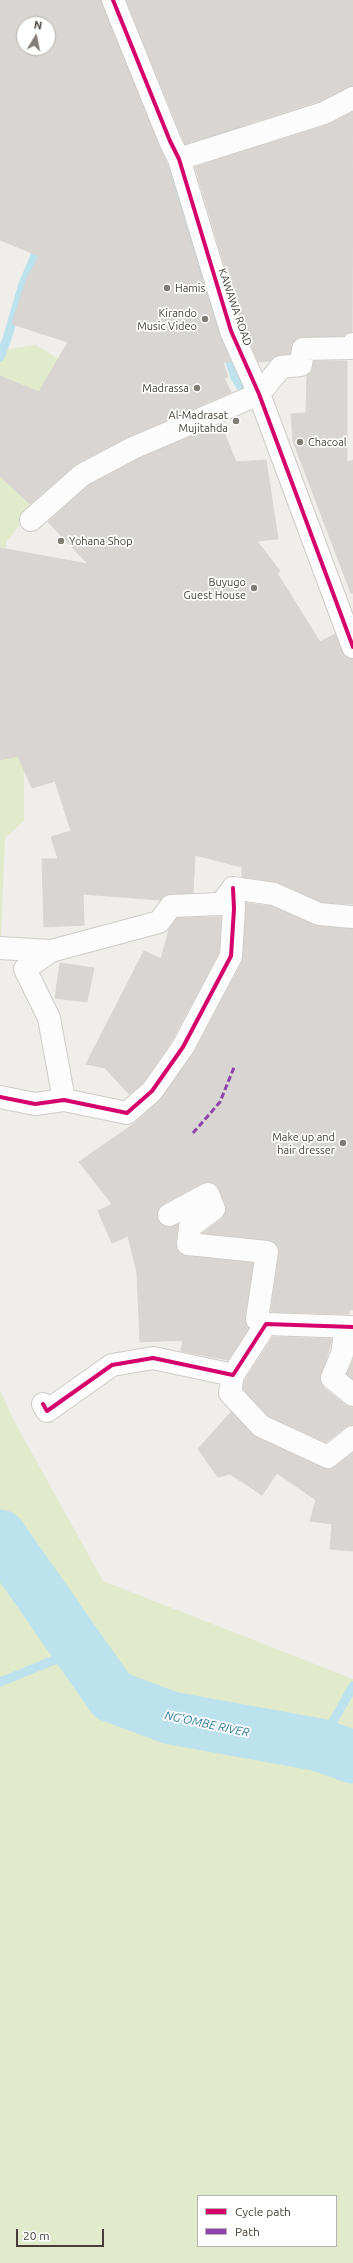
<!DOCTYPE html>
<style>
body{margin:0}
#map{position:relative;width:353px;height:2263px;overflow:hidden;background:#f0eeeb;font-family:Ubuntu,sans-serif}
canvas{display:block}
.legend{position:absolute;left:197px;top:2195px;width:140px;height:52px;box-sizing:border-box;background:#fff;border:1px solid #b5b2af;margin:0;padding:5px 7px;list-style:none;font-size:12px;color:#463e37}
.legend li{display:flex;align-items:center;gap:8px;height:20px}
.legend b{width:20px;border:1px solid #b5b2af}
.north{position:absolute;left:16px;top:16px;width:40px;height:40px;box-sizing:border-box;background:#fff;border:1px solid #b5b2af;border-radius:50%;rotate:10deg;font-size:11px;font-weight:700;line-height:16px;text-align:center;color:#463e37}
.north::after{content:'';display:block;margin:auto;width:14px;height:18px;background:#827c76;clip-path:polygon(50% 0,100% 100%,50% 72%,0 100%)}
.scale{position:absolute;left:16px;top:2229px;width:88px;height:18px;box-sizing:border-box;border:2px solid #463e37;border-top:0;padding-left:5px;font-size:12px;line-height:14px;white-space:nowrap;color:#463e37;-webkit-text-stroke:3px #fff;paint-order:stroke}
</style>
<div id="map">
<canvas width="353" height="2263"></canvas>
<ul class="legend">
<li><b style="height:5px;background:#d6006c"></b>Cycle path</li>
<li><b style="height:5px;background:#8e44ad"></b>Path</li>
</ul>
<div class="north">N</div>
<div class="scale">20 m</div>
</div>
<script>
const ctx = document.querySelector('canvas').getContext('2d');
ctx.lineJoin = 'round';
function fill(path, color) {
  ctx.fillStyle = color;
  ctx.fill(path, 'evenodd');
}
function poly(rows) {
  const path = new Path2D();
  for (const r of rows) {
    path.moveTo(r[0], r[1]);
    for (let i = 2; i < r.length; i += 2) path.lineTo(r[i], r[i + 1]);
  }
  return path;
}
function strokePath(path, color, width, dash) {
  ctx.strokeStyle = color;
  ctx.lineWidth = width;
  ctx.lineCap = dash ? 'butt' : 'round';
  ctx.setLineDash(dash || []);
  ctx.stroke(path);
}
function drawText(font, color, halo, rows, align = 'center') {
  ctx.font = font + ' Ubuntu,sans-serif';
  ctx.lineWidth = 3.5;
  ctx.setLineDash([]);
  ctx.textBaseline = 'middle';
  ctx.strokeStyle = halo;
  ctx.fillStyle = color;
  for (const [text, x, y, turn = 0] of rows) {
    ctx.save();
    ctx.translate(x, y);
    ctx.rotate((+turn || 0) * Math.PI / 180);
    ctx.textAlign = isNaN(turn) ? turn : align;
    if (halo) ctx.strokeText(text, 0, 0);
    ctx.fillText(text, 0, 0);
    ctx.restore();
  }
}
const green = poly([
 [36,345,73,368,39,489,29,514,7,541,0,575,0,350],
 [0,619,24,739,24,821,5,838,0,961],
 [0,1390,13,1419,103,1581,353,1679,353,2263,0,2263],
 [198,2196,336,2196,336,2246,198,2246]
]);
const stream = poly([
 [206,136,238,130],
 [169,171,192,241,201,278,235,377,249,399],
 [0,357,7,339,23,284,40,244],
 [0,1682,79,1650],
 [320,1745,353,1686]
]);
const river = poly([
 [0,1536,112,1696,171,1718,320,1745,353,1757]
]);
const building = poly([
 [0,0,101,0,167,164,219,335,231,362,223,362,228,377,224,378,231,392,128,437,76,464,30,504,0,476,0,376,39,392,68,342,12,324,27,278,39,256,0,240,0,0],
 [24,24,48,24,48,48,24,48,24,24],
 [126,0,353,0,353,86,319,101,185,144,126,0],
 [353,112,352,332,344,336,297,338,293,342,290,354,275,356,270,361,258,362,243,327,195,167,328,125,353,112],
 [314,361,347,361,347,462,353,460,353,593,351,593,293,441,291,414,306,413,307,376,312,371,314,361],
 [221,424,236,462,266,460,278,539,257,541,280,571,277,573,320,642,335,634,345,656,353,659,353,904,322,902,279,883,242,877,242,867,195,855,193,893,170,894,160,900,83,894,84,925,44,927,42,859,58,859,51,837,71,831,55,781,32,788,18,756,0,760,0,548,88,564,48,522,89,485,138,459,221,424],
 [246,903,270,906,318,926,353,929,353,1310,350,1309,349,1314,271,1312,279,1254,278,1247,274,1242,268,1240,203,1233,222,1219,226,1212,226,1204,216,1184,209,1182,202,1183,163,1204,158,1209,157,1215,158,1221,163,1226,169,1227,178,1224,176,1243,177,1249,181,1254,253,1263,245,1317,249,1328,228,1360,181,1351,183,1340,140,1342,137,1273,128,1236,112,1243,98,1211,112,1204,79,1162,135,1123,160,1100,193,1054,242,962,246,903],
 [219,917,221,917,219,953,172,1040,143,1083,129,1094,105,1068,86,1064,144,951,161,959,169,930,177,918,219,917],
 [60,963,94,968,87,1002,55,998,60,963],
 [273,1337,332,1339,320,1381,324,1388,345,1405,353,1407,353,1425,345,1427,326,1442,268,1416,243,1389,245,1380,273,1337],
 [353,1360,353,1379,347,1374,353,1360],
 [231,1412,256,1437,323,1468,329,1469,335,1467,353,1453,353,1551,330,1549,332,1524,310,1521,316,1500,277,1473,262,1495,230,1474,218,1477,198,1449,231,1412]
]);
const street = poly([
 [113,0,170,141,179,159,231,331,259,394,353,647],
 [179,159,324,113,353,98],
 [31,520,82,475,133,448,259,394,281,367,301,365,303,349,351,348,353,344],
 [0,948,51,951,159,922,171,906,221,904,233,888,274,894,319,914,353,917],
 [51,951,25,969,49,1018,64,1100],
 [0,1097,35,1104,64,1100,127,1113,152,1091,183,1047,231,956,234,909,233,888],
 [169,1215,208,1194,214,1209,190,1227,188,1244,267,1252,257,1319,266,1324],
 [346,1327,342,1354,332,1378,353,1395],
 [233,1375,230,1393,261,1426,328,1457,353,1437],
 [43,1404,47,1411,112,1365,153,1358,233,1375,266,1324,353,1327]
]);
const quiet = poly([
 [193,1133,220,1102,235,1065]
]);
const cycleway = poly([
 [113,0,170,141,179,159,231,331,259,394,353,647],
 [0,1097,35,1104,64,1100,127,1113,152,1091,183,1047,231,956,234,909,233,888],
 [43,1404,47,1411,112,1365,153,1358,233,1375,266,1324,353,1327]
]);
const markers = [
 [167,288,4,"#827c76"],
 [205,319,4,"#827c76"],
 [197,388,4,"#827c76"],
 [236,421,4,"#827c76"],
 [300,442,4,"#827c76"],
 [61,541,4,"#827c76"],
 [254,588,4,"#827c76"],
 [343,1143,4,"#827c76"]
];
const poiNames = [
 ["Hamis",175,288,"left"],
 ["Kirando",197,313],
 ["Music Video",197,326],
 ["Madrassa",189,388],
 ["Al-Madrasat",228,415],
 ["Mujitahda",228,428],
 ["Chacoal",308,442,"left"],
 ["Yohana Shop",69,541,"left"],
 ["Buyugo",246,582],
 ["Guest House",246,595],
 ["Make up and",335,1137],
 ["hair dresser",335,1150]
];
const streetNames = [
 ["KAWAWA ROAD",235,307,71]
];
const waterNames = [
 ["NG'OMBE RIVER",207,1724,12]
];
fill(green, '#e2eacc');
strokePath(stream, '#bce2ed', 9);
strokePath(river, '#bce2ed', 53);
fill(building, '#d8d5d2');
strokePath(building, '#d8d4d1', 1);
strokePath(street, '#ceccc8', 24);
strokePath(street, '#fdfcfc', 22);
strokePath(quiet, '#8e44ad', 3, [6, 3]);
strokePath(cycleway, '#d6006c', 4);
for (const [x, y, r, color] of markers) {
  const dot = new Path2D();
  dot.arc(x, y, r, 0, 2 * Math.PI);
  ctx.fillStyle = color;
  ctx.fill(dot);
  strokePath(dot, '#fff', 1.5);
}
drawText('11px', '#463e37', '#fff', poiNames, 'right');
drawText('11px', '#463e37', '#fff', streetNames);
drawText('italic 12px', '#2e7c97', '#fff', waterNames);
</script>
